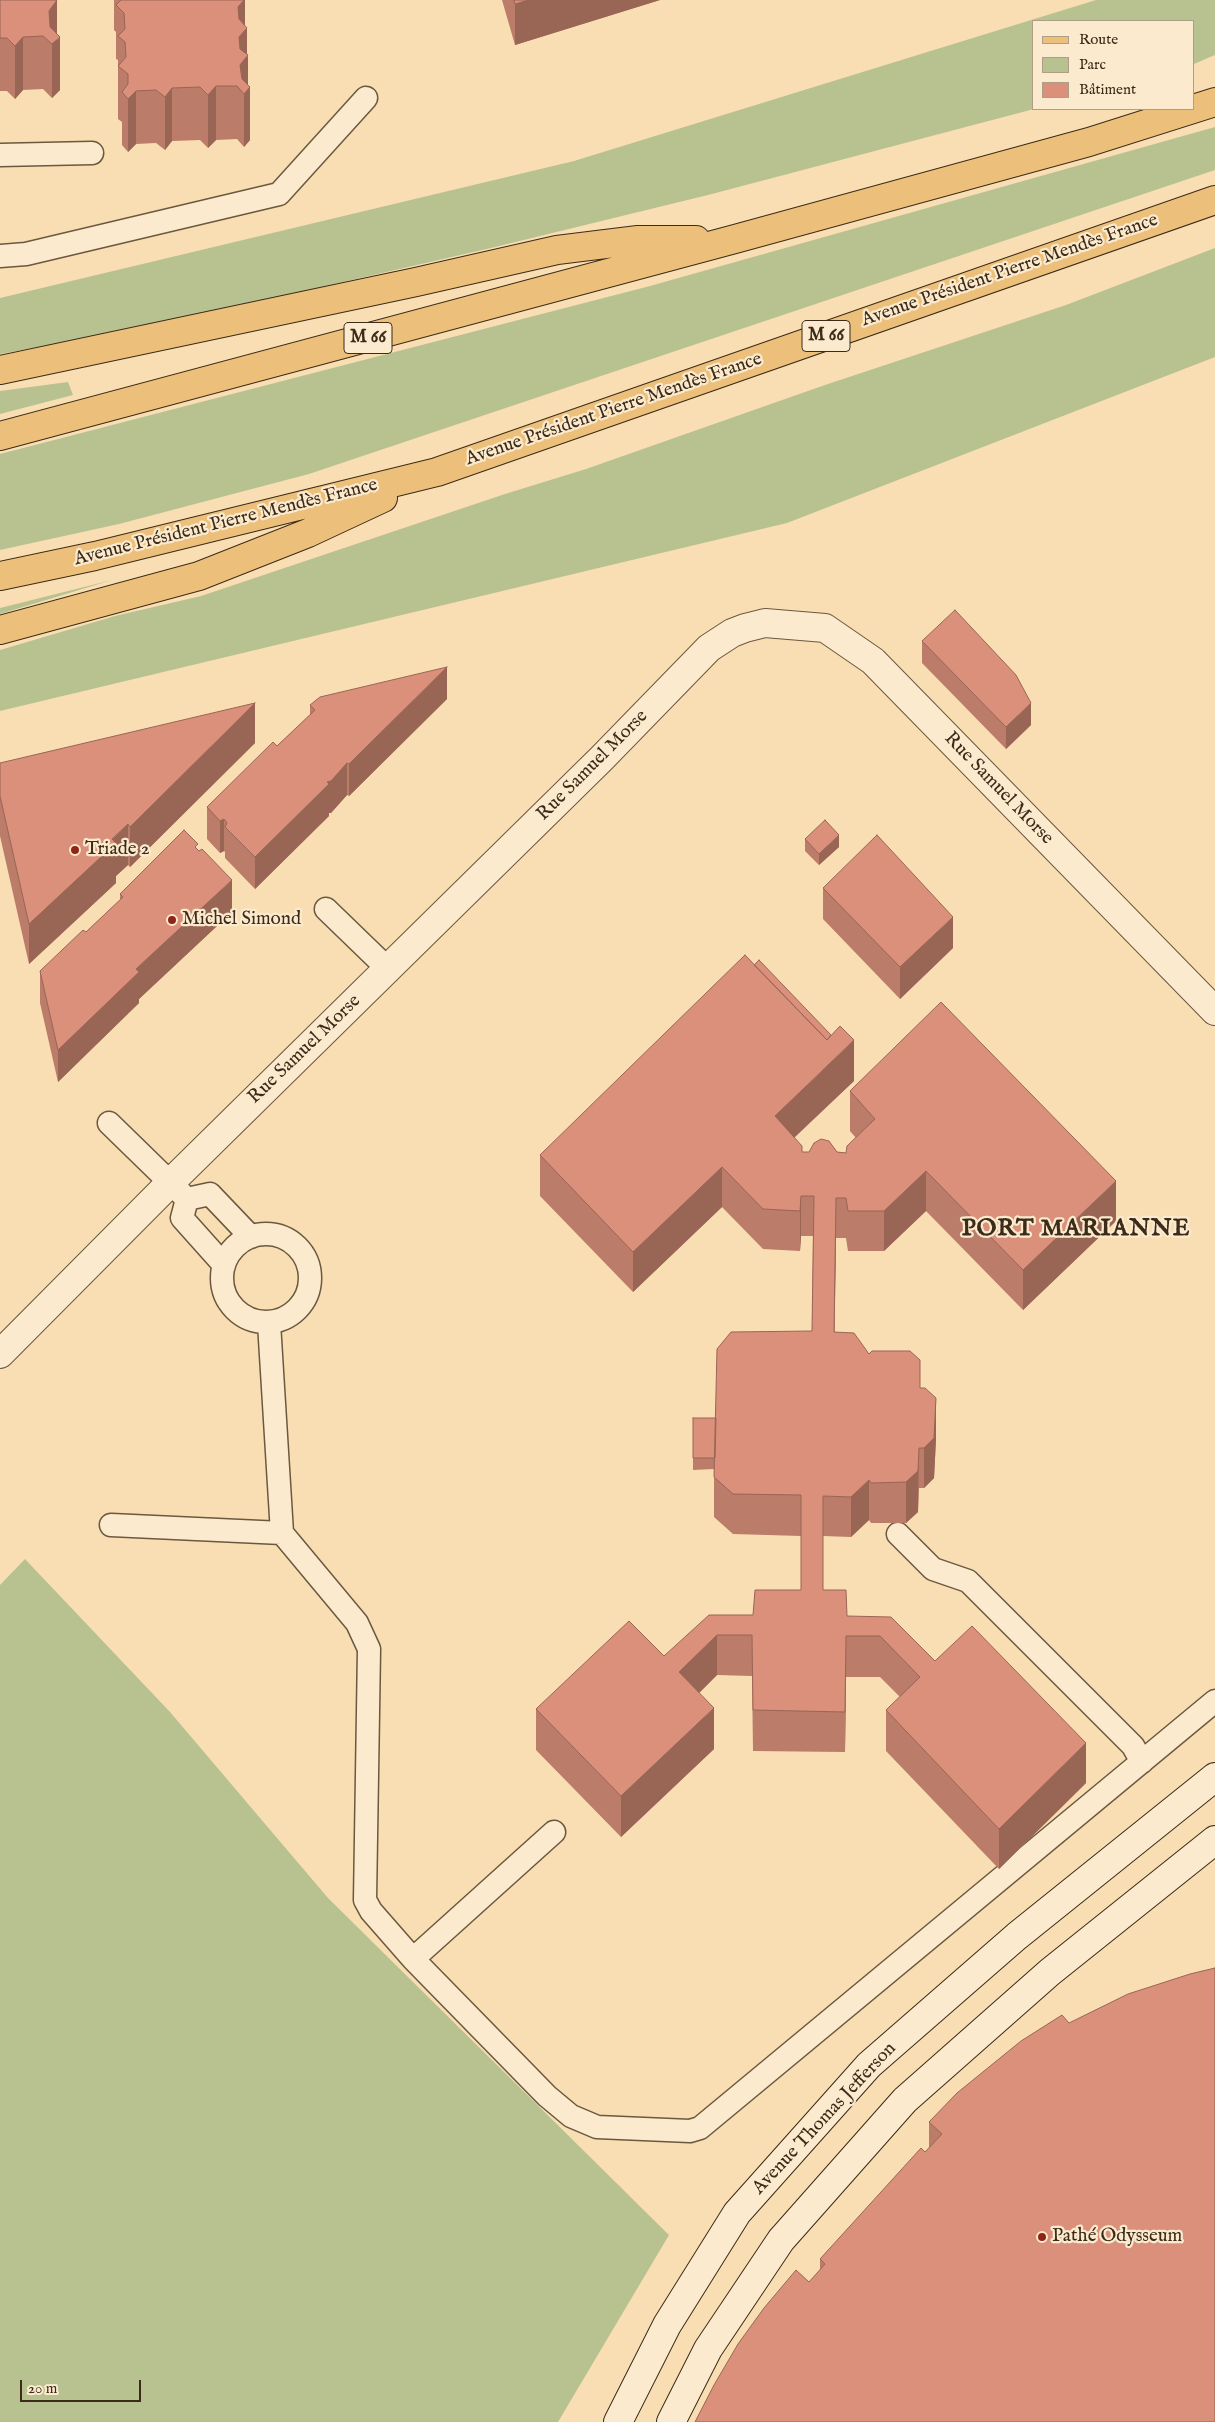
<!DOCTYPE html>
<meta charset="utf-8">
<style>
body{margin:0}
#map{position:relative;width:1215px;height:2422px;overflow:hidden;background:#f9deb3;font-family:"IM FELL English",serif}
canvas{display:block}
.legend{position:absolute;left:1032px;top:20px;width:162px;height:90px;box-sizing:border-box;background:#fbeace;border:1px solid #ae9e85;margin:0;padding:6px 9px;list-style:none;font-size:15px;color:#3b2b18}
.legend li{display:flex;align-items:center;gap:10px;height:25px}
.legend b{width:25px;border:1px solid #ae9e85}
.scale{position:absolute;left:20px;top:2380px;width:121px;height:22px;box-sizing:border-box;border:2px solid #3b2b18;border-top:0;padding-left:6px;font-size:15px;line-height:18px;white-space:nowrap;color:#3b2b18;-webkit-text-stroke:4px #fbeace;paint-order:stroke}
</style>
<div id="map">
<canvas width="1215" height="2422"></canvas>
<ul class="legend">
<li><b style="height:6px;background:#ecbf7a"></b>Route</li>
<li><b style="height:14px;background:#b8c291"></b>Parc</li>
<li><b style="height:14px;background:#da907a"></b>Bâtiment</li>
</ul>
<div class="scale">20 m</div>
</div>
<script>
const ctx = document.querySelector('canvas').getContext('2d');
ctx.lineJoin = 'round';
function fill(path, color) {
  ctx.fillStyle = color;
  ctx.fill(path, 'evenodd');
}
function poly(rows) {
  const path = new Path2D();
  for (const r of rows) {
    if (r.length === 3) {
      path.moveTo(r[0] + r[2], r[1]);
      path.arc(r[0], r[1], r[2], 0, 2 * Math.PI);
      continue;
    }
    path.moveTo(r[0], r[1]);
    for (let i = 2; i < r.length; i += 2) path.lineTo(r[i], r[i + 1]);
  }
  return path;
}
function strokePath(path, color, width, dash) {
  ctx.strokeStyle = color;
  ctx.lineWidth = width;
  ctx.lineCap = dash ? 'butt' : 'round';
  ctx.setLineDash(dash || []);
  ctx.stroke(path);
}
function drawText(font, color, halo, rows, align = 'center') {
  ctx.font = font + ' "IM FELL English",serif';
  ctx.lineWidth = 4.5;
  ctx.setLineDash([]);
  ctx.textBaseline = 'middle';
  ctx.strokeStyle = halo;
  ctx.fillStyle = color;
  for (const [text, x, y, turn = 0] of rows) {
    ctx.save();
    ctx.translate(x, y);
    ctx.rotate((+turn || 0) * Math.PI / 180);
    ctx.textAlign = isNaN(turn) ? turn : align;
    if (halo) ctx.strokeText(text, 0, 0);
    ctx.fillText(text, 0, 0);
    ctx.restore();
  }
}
const green = poly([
 [1096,0,1215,0,1215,55,1194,64,1194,21,1034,21,1034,109,708,195,491,248,134,330,0,354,0,298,574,161],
 [1215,127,1215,170,309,474,119,524,0,550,0,454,650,286],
 [1215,248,1215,357,787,523,0,711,0,650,115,616,201,596,505,494,586,469,825,385,1066,305],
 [68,382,73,395,0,414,0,391],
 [112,580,0,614,0,608],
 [25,1559,170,1712,328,1898,669,2235,558,2422,0,2422,0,1585]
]);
const lane = poly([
 [0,155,92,153],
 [0,256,26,254,279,194,366,98],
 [326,909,388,969],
 [109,1123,187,1199],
 [187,1199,182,1218,224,1265],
 [187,1199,210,1194,251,1237],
 [266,1278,44],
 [269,1323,282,1533,357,1623,369,1649,365,1900,371,1911,413,1959,554,1832],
 [111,1525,282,1533],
 [898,1534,933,1569,968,1581,1133,1746,1142,1762],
 [413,1959,547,2096,571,2116,597,2127,690,2131,700,2128,1215,1701]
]);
const street = poly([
 [0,1354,171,1182,602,758,709,648,732,633,745,628,765,623,825,628,873,661,1215,1011]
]);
const secondary = poly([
 [618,2422,667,2325,737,2213,869,2065,1017,1936,1215,1777],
 [671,2422,708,2349,781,2240,905,2100,1050,1972,1215,1840]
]);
const primary = poly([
 [0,370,416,282,557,250,638,240,696,240],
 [0,436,735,239,1089,142,1215,102],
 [0,576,95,556,437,472,1215,200],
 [0,630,199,576,308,533,383,498]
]);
const wall = poly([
 [0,0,57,34,60,90,52,98,43,89,23,90,15,99,7,91,0,91],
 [114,0,245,0,245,26,250,140,244,147,237,139,216,140,208,148,200,140,172,141,165,150,156,143,136,144,128,152,122,145,122,122,118,119,118,60,116,59,116,32,114,30],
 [502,0,660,0,515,45],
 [922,641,1031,725,1006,749,922,663],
 [447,699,349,796,347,795,331,813,329,813,329,816,255,889,225,858,225,852,224,851,220,853,207,839,207,807,277,746,310,715,310,705],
 [255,743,130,867,128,865,116,876,116,883,29,964,0,836,0,763],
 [805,839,839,847,819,865,805,851],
 [198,850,232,912,139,999,139,1003,58,1082,40,1003,40,971,86,932,120,900,120,894],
 [823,888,953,948,900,999,823,919],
 [854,1081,794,1137,802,1152,837,1152,846,1153,856,1138,850,1131,850,1091,1116,1221,1023,1310,926,1211,884,1251,848,1251,846,1238,836,1238,834,1332,869,1354,920,1388,936,1439,934,1478,924,1488,919,1488,918,1512,906,1523,871,1523,869,1520,851,1537,823,1536,823,1590,847,1616,935,1661,1086,1783,999,1869,886,1751,886,1710,900,1697,880,1677,846,1677,845,1752,753,1751,752,1676,717,1675,699,1693,714,1749,621,1837,536,1750,536,1709,664,1656,753,1615,801,1590,801,1536,733,1534,714,1517,714,1469,693,1470,693,1418,716,1418,812,1331,813,1236,801,1236,800,1251,763,1249,722,1207,633,1292,540,1196,540,1155],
 [1069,2023,809,2282,820,2271,820,2259,929,2148,929,2122]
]);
const shadedWall = poly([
 [47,0,57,0,57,40,60,37,60,90,52,98,52,44],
 [235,0,245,0,245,30,247,28,247,57,248,55,248,89,250,87,250,140,244,147,244,94,240,89,239,90,239,58],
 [529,0,660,0,515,45,515,4],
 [23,37,23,90,15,99,15,46],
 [216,86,216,140,208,148,208,95],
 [172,88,172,141,165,150,165,97],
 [136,91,136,144,128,152,128,99],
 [447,667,447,699,349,796,349,764],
 [255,703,255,743,130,867,130,827],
 [1031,703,1031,725,1006,749,1006,727],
 [347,763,347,795,331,813,329,813,329,816,255,889,255,857,327,782],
 [224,819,224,851,220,853,220,821],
 [128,824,128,865,116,876,116,883,29,964,29,924],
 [839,835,839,847,819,865,819,854],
 [232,880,232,912,139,999,139,1003,58,1082,58,1050,136,969],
 [953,917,953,948,900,999,900,967],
 [854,1040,854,1081,775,1156,775,1116],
 [722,1167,722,1207,633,1292,633,1252],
 [926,1171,926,1211,884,1251,884,1211],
 [1116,1181,1116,1221,1023,1310,1023,1270],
 [801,1196,801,1236,800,1251,800,1211],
 [836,1198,836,1238,834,1373,834,1332],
 [936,1398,936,1439,934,1478,924,1488,924,1448],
 [919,1448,918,1512,906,1523,906,1482],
 [869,1480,869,1520,851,1537,851,1497],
 [717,1635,717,1675,679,1713,679,1672],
 [846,1636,846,1677,845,1752,845,1712],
 [714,1708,714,1749,621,1837,621,1796],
 [1086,1743,1086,1783,999,1869,999,1829]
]);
const building = poly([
 [0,0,57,0,49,11,50,27,60,37,52,44,43,36,23,37,15,46,7,38,0,38,0,0],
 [121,0,244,0,238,7,239,19,247,28,239,37,240,49,248,55,240,65,242,79,250,87,244,94,237,86,216,86,208,95,200,87,172,88,165,97,156,90,136,91,128,99,122,92,128,84,128,74,118,66,126,57,125,42,118,36,125,29,124,13,116,5,121,0],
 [514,0,529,0,515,4,514,0],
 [955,610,1016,675,1031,703,1006,727,922,641,955,610],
 [447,667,349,764,347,763,331,781,327,782,329,784,255,857,225,827,227,823,224,819,220,821,207,807,273,742,277,746,315,710,310,705,320,697,447,667],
 [255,703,130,827,128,824,112,839,116,843,29,924,0,796,0,763,255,703],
 [825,820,839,835,819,854,805,839,825,820],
 [184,830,198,844,195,847,199,851,202,849,232,880,136,969,139,972,58,1050,40,971,83,930,86,932,123,897,120,894,184,830],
 [877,835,953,917,900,967,823,888,877,835],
 [745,955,827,1040,840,1026,854,1040,775,1116,802,1146,802,1152,809,1152,814,1143,821,1139,829,1141,837,1152,846,1153,847,1146,875,1119,850,1091,941,1002,1116,1181,1023,1270,926,1171,884,1211,848,1211,846,1198,836,1198,834,1332,854,1333,869,1354,872,1351,910,1351,920,1360,920,1388,925,1388,936,1398,934,1438,924,1448,919,1448,918,1471,906,1482,871,1483,869,1480,851,1497,823,1496,823,1590,846,1590,847,1616,891,1617,935,1661,972,1626,1086,1743,999,1829,886,1710,920,1677,880,1636,846,1636,845,1712,753,1710,752,1635,717,1635,679,1672,714,1708,621,1796,536,1709,629,1621,664,1656,709,1615,753,1615,755,1590,801,1590,801,1495,733,1494,714,1477,717,1349,731,1332,812,1331,814,1196,801,1196,800,1211,763,1209,722,1167,633,1252,540,1155,745,955],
 [759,960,831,1035,827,1040,754,965,759,960],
 [693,1418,716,1418,715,1458,693,1458,693,1418],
 [1215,1968,1215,2422,695,2422,714,2385,738,2344,764,2308,796,2270,809,2282,825,2264,820,2259,921,2148,925,2152,942,2134,929,2122,957,2093,1021,2041,1062,2015,1069,2023,1128,1994,1190,1974,1215,1968]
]);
const markers = [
 [75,850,5,"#8f2418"],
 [172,920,5,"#8f2418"],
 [1042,2237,5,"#8f2418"]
];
const shields = [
 [826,336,48],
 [368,338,48]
];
const shieldNames = [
 ["M 66",826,336],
 ["M 66",368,338]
];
const streetNames = [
 ["Avenue Président Pierre Mendès France",1010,271,-19],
 ["Avenue Président Pierre Mendès France",614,410,-19],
 ["Avenue Président Pierre Mendès France",226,523,-14],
 ["Rue Samuel Morse",593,766,-45],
 ["Rue Samuel Morse",998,789,46],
 ["Rue Samuel Morse",305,1050,-44],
 ["Avenue Thomas Jefferson",825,2119,-47]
];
const poiNames = [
 ["Triade 2",85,850],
 ["Michel Simond",182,920],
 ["Pathé Odysseum",1052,2237]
];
const districtNames = [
 ["PORT MARIANNE",1076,1230]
];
fill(green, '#b8c291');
strokePath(lane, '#6a583f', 25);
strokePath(street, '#6a583f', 30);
strokePath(secondary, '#3b2b18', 30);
strokePath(primary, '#3b2b18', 30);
strokePath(lane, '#fbeace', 22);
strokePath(street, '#fbeace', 28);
strokePath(secondary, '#fbeace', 28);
strokePath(primary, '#ecbf7a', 28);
fill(wall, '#bb7c69');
fill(shadedWall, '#996555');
fill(building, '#da907a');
strokePath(building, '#996555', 1);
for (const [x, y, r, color] of markers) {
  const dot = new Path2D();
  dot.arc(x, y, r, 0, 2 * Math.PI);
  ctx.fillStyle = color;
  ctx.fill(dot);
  strokePath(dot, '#fbeace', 2);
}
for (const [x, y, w] of shields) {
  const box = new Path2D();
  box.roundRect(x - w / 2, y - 15.5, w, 31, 4);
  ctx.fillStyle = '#fbeace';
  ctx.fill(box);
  strokePath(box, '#3b2b18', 1);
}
drawText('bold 18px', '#3b2b18', null, shieldNames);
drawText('19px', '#3b2b18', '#fbeace', streetNames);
drawText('19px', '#3b2b18', '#fbeace', poiNames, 'left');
ctx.letterSpacing = '1px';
drawText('bold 24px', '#3b2b18', '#fbeace', districtNames);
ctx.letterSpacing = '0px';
</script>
